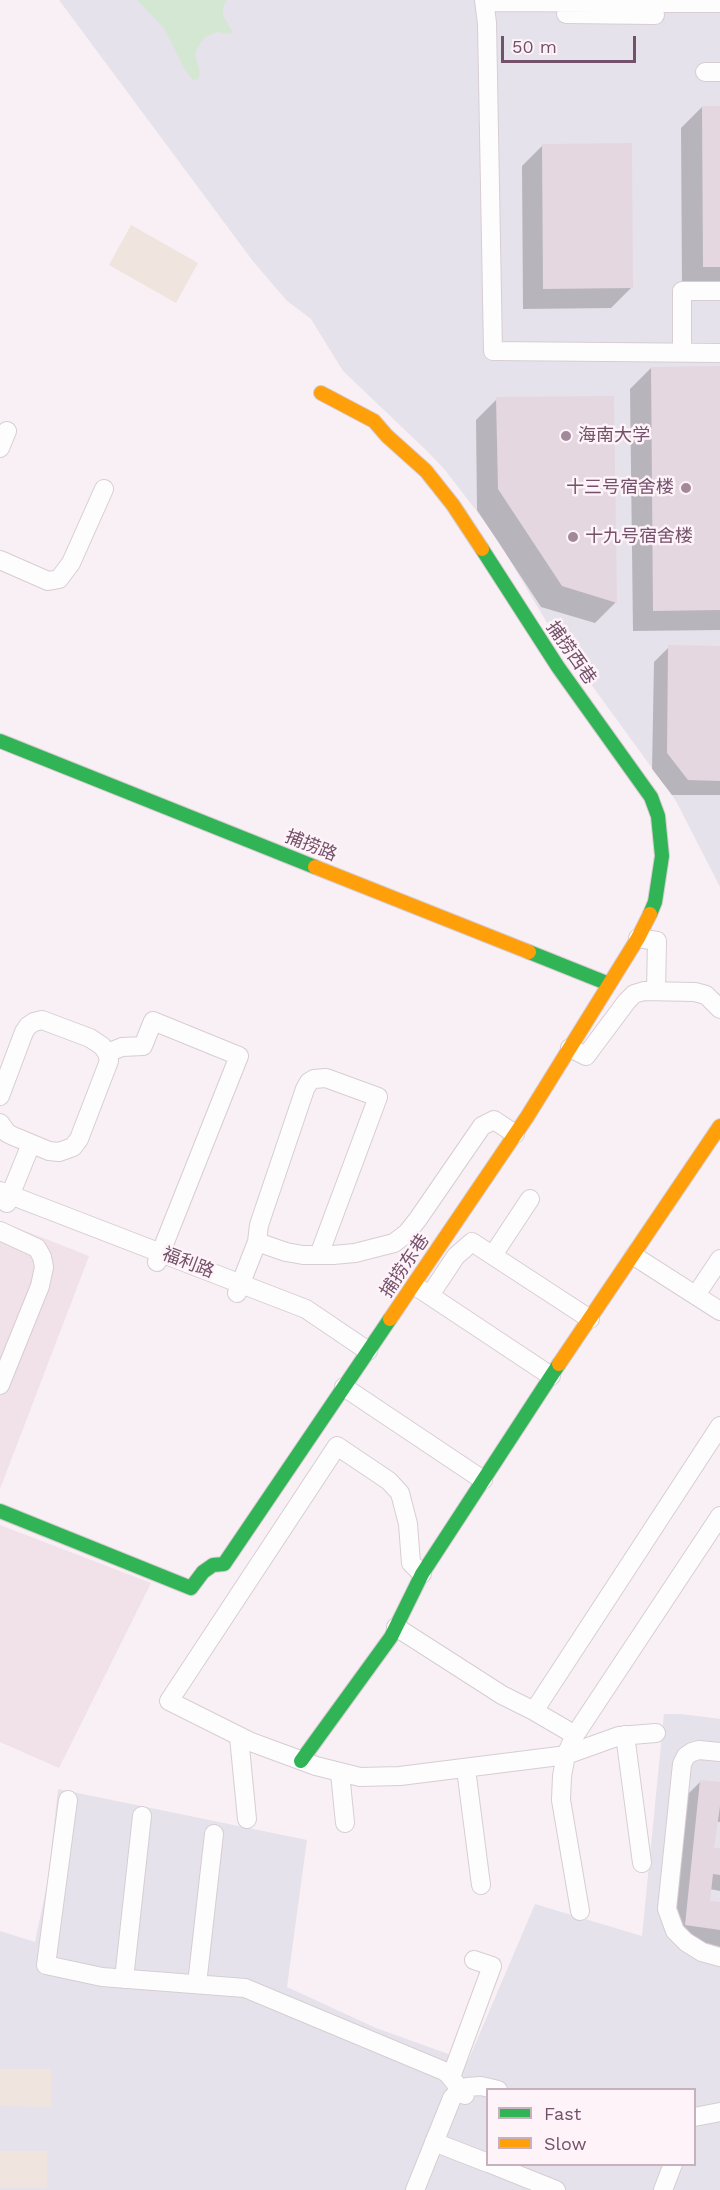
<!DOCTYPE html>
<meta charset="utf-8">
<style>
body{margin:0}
#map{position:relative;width:720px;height:2190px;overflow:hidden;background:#f8f0f4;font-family:"Work Sans",sans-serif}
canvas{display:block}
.legend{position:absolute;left:486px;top:2088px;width:210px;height:78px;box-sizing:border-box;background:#fdf3f8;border:2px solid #c6b2bf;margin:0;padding:8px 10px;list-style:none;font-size:18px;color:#74516a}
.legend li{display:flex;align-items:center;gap:12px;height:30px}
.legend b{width:30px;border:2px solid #c6b2bf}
.scale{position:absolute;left:501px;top:36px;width:135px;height:27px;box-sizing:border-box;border:3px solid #74516a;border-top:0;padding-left:8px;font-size:18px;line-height:21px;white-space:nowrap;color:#74516a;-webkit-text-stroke:4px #fdf3f8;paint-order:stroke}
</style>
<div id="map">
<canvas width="720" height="2190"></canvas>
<ul class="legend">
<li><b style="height:8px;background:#30b455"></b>Fast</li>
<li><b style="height:8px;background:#ff9f0a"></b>Slow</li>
</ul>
<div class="scale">50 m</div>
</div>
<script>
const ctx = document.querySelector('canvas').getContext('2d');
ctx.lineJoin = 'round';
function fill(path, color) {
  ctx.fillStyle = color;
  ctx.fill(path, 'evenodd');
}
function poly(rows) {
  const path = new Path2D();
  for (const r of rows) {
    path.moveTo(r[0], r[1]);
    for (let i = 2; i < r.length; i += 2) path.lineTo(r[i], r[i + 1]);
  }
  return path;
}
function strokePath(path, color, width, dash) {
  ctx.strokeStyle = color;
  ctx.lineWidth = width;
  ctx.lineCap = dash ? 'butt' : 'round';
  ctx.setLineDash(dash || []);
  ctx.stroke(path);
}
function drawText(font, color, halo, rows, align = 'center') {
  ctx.font = font + ' "Work Sans","Noto Sans SC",sans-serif';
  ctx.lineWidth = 5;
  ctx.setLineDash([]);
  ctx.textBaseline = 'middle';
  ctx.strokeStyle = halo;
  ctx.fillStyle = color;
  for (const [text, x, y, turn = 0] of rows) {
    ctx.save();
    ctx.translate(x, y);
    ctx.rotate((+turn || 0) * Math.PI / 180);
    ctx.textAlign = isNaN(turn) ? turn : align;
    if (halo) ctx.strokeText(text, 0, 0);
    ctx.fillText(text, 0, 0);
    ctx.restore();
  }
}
const residential = poly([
 [0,1221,89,1256,0,1489],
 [0,1525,151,1583,59,1768,0,1742]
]);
const education = poly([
 [59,0,720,0,720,887,676,801,550,628,499,542,475,509,445,470,428,452,343,371,311,319,287,301,252,260],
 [664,1714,681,1714,720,1719,720,2190,0,2190,0,1931,35,1942,48,1880,58,1789,307,1840,287,1987,376,2028,468,2061,535,1904,642,1936],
 [488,2090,694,2090,694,2164,488,2164]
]);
const green = poly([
 [131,225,198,263,176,303,109,265],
 [0,2069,51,2069,51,2107,0,2106],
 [0,2151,47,2151,47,2188,0,2188]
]);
const water = poly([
 [137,0,227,0,223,7,223,16,232,31,231,34,217,32,205,37,201,42,195,54,200,74,198,79,193,80,185,70,164,28]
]);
const shadow = poly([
 [702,107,720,107,720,287,682,287,681,128],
 [543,145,632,287,611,308,523,309,522,166],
 [720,367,720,630,633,631,630,389,651,368],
 [497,399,616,602,595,623,541,607,477,510,476,420],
 [669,647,720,648,720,795,672,795,652,769,654,662],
 [700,1782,720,1784,720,1822,715,1821,712,1849,720,1850,720,1891,710,1889,708,1903,720,1917,720,1957,694,1943,671,1940,685,1797]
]);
const building = poly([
 [702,106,720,106,720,267,703,267],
 [632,143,633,288,543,289,542,144],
 [720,366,720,610,653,611,651,367],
 [614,396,617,603,562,586,498,489,496,397],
 [668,645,720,646,720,781,688,780,667,753],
 [700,1780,720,1782,720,1806,714,1848,720,1848,720,1875,713,1874,710,1901,720,1902,720,1930,685,1925]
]);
const street = poly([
 [484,0,487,23,493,351,720,353],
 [485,2,720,3],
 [566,14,655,15],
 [705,72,720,72],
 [682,352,682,291,720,291],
 [0,448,7,431],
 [0,560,48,581,59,579,71,563,104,489],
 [638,938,657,941,656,991],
 [570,1048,586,1056,627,1001,634,994,644,991,695,992,706,995,720,1009],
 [107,1053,122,1047,143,1046,153,1021,239,1056,157,1262],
 [0,1096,24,1032,28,1026,34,1022,42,1020,90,1038,102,1046,107,1053,109,1061,79,1139,73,1147,59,1152,49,1151,13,1136,7,1133,0,1123],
 [0,1191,306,1309,368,1351],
 [7,1203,31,1144],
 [0,1231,37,1248,42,1257,44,1267,40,1286,0,1385],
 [257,1242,259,1225,305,1089,309,1082,314,1079,326,1078,378,1097,319,1255],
 [493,1255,530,1199],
 [634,1256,720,1311],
 [420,1289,551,1376],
 [237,1293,257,1242,286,1252,303,1255,333,1255,355,1253,394,1243,407,1233,418,1219,482,1126,494,1120,515,1134],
 [430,1295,456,1256,472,1242,590,1319],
 [696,1295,720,1259],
 [344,1387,483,1480],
 [422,1574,411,1563,408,1524,400,1493,389,1481,337,1446,169,1701,251,1742,316,1766,360,1777,400,1776,551,1757,566,1755,619,1736,656,1733],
 [396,1627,502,1695,534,1711,720,1426],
 [534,1711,575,1735],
 [625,1735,642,1863],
 [239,1737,247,1819],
 [720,1752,699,1750,692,1752,686,1756,682,1764,667,1909,675,1931,686,1942,702,1952,720,1957],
 [466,1769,481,1885],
 [340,1773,345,1823],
 [68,1800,46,1965,102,1977,245,1988,444,2071,448,2074,465,2095],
 [580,1911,561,1800,562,1776,566,1755,575,1735,720,1516],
 [124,1979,142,1816],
 [197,1984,214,1834],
 [451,2077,492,1966,474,1960],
 [694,2117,720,2112],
 [434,2142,488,2163],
 [491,2164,556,2190],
 [415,2190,452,2098,461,2089,467,2087,481,2086,498,2090],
 [663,2190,673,2164]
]);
const fast = poly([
 [482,549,558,667,651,797,658,816,662,856,655,902,650,914],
 [0,741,315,867],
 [529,952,609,984],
 [0,1511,191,1588,203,1572,213,1565,224,1564,390,1319],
 [301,1761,391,1637,422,1574,559,1364]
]);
const slow = poly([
 [321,393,374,421,387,436,426,471,453,505,482,549],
 [315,867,529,952],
 [390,1319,527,1117,638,938,650,914],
 [559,1364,720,1126]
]);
const markers = [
 [566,436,6,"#a2899a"],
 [686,488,6,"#a2899a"],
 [573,537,6,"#a2899a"]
];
const poiNames = [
 ["海南大学",578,436],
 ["十三号宿舍楼",674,488,"right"],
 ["十九号宿舍楼",585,537]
];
const streetNames = [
 ["捕捞西巷",571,653,55],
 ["捕捞路",311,846,22],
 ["福利路",188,1263,21],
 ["捕捞东巷",405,1266,-56]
];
fill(residential, '#f1e1e9');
fill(education, '#e6e2eb');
fill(green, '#efe4de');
fill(water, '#d3e7d3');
fill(shadow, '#0003');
fill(building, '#e4d7e0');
strokePath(street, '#d7cdd3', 20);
strokePath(fast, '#d6ccd2', 16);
strokePath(slow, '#d6ccd2', 16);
strokePath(street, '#fefdfd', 18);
strokePath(fast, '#30b455', 14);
strokePath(slow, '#ff9f0a', 14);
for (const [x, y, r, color] of markers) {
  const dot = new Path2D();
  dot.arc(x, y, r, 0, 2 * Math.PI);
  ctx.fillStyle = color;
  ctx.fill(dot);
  strokePath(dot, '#fdf3f8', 2);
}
drawText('18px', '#74516a', '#fdf3f8', poiNames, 'left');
drawText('18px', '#74516a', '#fdf3f8', streetNames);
</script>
